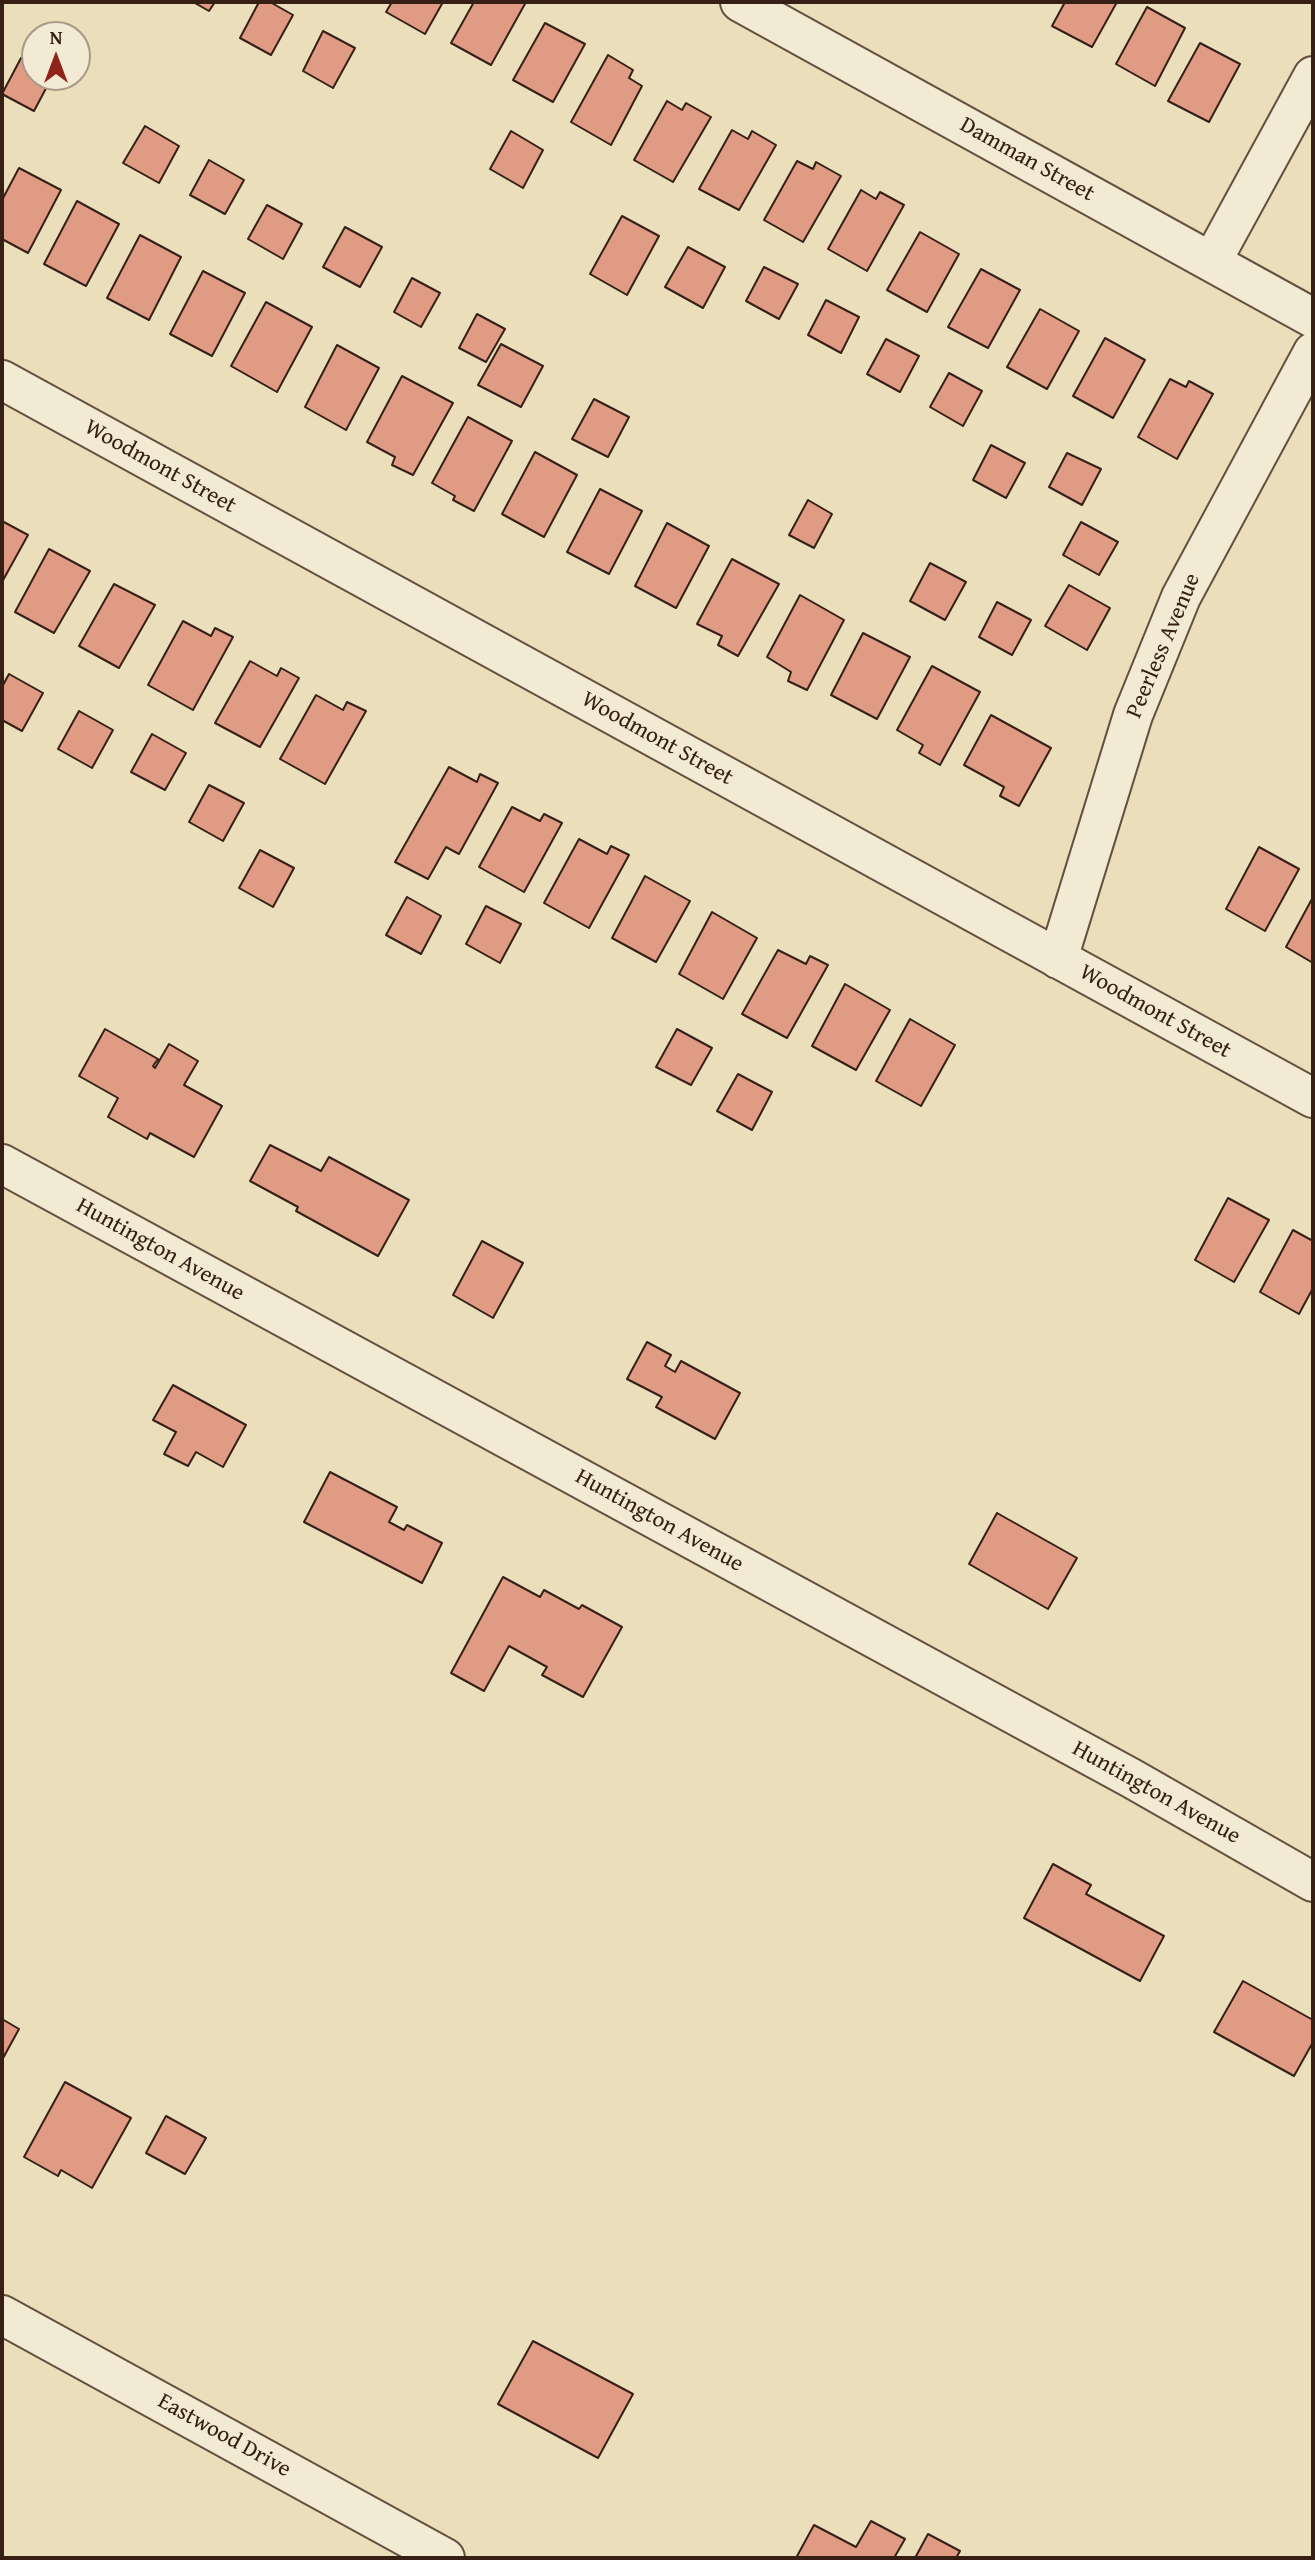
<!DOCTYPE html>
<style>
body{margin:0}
#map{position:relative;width:1315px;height:2560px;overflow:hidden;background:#ebdebb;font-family:"Gentium Book Plus",serif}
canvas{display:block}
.frame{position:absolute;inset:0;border:4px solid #362016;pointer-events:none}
.north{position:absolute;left:21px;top:21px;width:70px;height:70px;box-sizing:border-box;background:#f2ead3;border:2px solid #a79987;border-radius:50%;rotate:0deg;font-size:19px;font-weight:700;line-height:28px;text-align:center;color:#362016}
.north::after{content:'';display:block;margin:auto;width:24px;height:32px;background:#8f2418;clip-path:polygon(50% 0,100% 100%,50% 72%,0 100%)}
</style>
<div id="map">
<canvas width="1315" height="2560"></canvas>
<div class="frame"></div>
<div class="north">N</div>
</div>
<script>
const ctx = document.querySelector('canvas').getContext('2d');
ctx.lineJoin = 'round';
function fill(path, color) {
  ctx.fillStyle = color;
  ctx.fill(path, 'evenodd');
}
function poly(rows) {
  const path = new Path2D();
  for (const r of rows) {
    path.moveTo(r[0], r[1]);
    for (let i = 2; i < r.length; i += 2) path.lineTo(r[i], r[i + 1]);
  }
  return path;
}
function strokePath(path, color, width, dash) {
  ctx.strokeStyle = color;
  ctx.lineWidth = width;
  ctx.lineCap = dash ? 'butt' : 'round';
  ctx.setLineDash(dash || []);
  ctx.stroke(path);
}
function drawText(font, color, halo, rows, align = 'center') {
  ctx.font = font + ' "Gentium Book Plus",serif';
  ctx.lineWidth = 5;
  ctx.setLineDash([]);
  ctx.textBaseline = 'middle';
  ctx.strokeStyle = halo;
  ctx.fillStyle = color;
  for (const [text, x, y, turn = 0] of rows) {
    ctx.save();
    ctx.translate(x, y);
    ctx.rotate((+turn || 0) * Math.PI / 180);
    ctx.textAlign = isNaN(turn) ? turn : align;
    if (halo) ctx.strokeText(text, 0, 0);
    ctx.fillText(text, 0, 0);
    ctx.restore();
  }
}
const building = poly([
 [193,2,215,2,209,11,193,2],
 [259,2,270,2,293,15,271,55,240,38,259,2],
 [392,2,443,2,425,34,386,12,392,2],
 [474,2,526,2,491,65,451,43,474,2],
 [1065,2,1117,2,1092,47,1052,26,1065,2],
 [1147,7,1185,28,1155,86,1116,64,1147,7],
 [545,23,585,44,553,102,513,80,545,23],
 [323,31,355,48,333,88,303,71,323,31],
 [1200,43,1240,64,1209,122,1168,101,1200,43],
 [608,55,633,70,629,78,642,86,611,145,571,122,608,55],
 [21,58,35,66,35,77,52,77,34,111,2,94,21,58],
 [667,101,682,110,686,103,711,117,673,182,634,160,667,101],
 [145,126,179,146,159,183,123,163,145,126],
 [732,130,748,139,752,131,776,145,739,210,699,189,732,130],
 [511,131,543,150,523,188,490,169,511,131],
 [209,160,244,180,225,214,190,195,209,160],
 [797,161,813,169,816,162,841,176,803,242,764,220,797,161],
 [19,168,61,190,28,253,2,239,2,200,19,168],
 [861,190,876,199,880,192,904,205,867,271,828,249,861,190],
 [77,201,119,224,86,286,44,264,77,201],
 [267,205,302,224,283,259,248,239,267,205],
 [622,216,659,236,627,295,590,274,622,216],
 [345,227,382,247,360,287,323,267,345,227],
 [920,232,959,254,927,312,887,290,920,232],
 [140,235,181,257,149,320,107,298,140,235],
 [688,247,725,267,703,308,665,287,688,247],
 [764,267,798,284,779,319,746,301,764,267],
 [981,269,1020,290,988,348,948,327,981,269],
 [203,271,245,293,212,356,170,334,203,271],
 [412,278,440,293,421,327,394,312,412,278],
 [826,300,859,317,841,353,808,335,826,300],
 [266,302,312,327,277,392,231,366,266,302],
 [1040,309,1079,331,1047,389,1007,367,1040,309],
 [477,314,505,329,486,362,459,348,477,314],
 [1105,338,1145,360,1113,418,1073,396,1105,338],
 [886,339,919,356,900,392,867,374,886,339],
 [501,344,543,366,521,407,478,385,501,344],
 [337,345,379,368,346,430,305,407,337,345],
 [949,373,982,391,963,426,930,407,949,373],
 [402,376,453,403,413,475,392,465,395,457,367,442,402,376],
 [1170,379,1186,387,1189,381,1213,394,1177,459,1138,437,1170,379],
 [594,399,629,417,608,457,572,439,594,399],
 [468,417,512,441,474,511,453,500,455,496,432,483,468,417],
 [991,445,1025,463,1006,498,973,480,991,445],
 [535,452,577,475,544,537,502,514,535,452],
 [1067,453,1101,469,1082,505,1049,487,1067,453],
 [600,489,642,511,609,574,567,552,600,489],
 [808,500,832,514,814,548,789,535,808,500],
 [2,521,28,535,2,582,2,521],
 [1081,522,1118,542,1099,575,1063,555,1081,522],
 [667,523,709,546,676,608,635,586,667,523],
 [49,549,90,571,54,633,15,612,49,549],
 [732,559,779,584,738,656,718,645,722,636,697,624,732,559],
 [930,563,966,582,945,620,910,601,930,563],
 [114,584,155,605,119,668,79,646,114,584],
 [1069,585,1110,608,1087,650,1045,626,1069,585],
 [800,595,844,620,807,690,788,681,791,672,767,657,800,595],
 [997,602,1031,620,1012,655,979,637,997,602],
 [183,621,211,636,215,628,233,637,193,710,148,685,183,621],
 [863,633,910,657,877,719,831,695,863,633],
 [250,661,277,676,281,668,299,678,260,747,215,723,250,661],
 [932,666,980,692,940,765,919,753,923,745,897,730,932,666],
 [9,674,43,693,22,731,2,720,2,687,9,674],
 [316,695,343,710,347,702,366,711,325,784,280,759,316,695],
 [79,711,113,730,92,768,58,749,79,711],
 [991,715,1051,748,1019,806,1000,796,1004,787,964,765,991,715],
 [152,734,186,753,165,790,131,772,152,734],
 [449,767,477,782,480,774,498,783,459,854,446,847,428,879,395,862,449,767],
 [209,785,244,803,223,841,189,822,209,785],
 [512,807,540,821,544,814,562,823,524,892,479,867,512,807],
 [579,839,607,854,611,846,629,855,589,928,544,903,579,839],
 [1259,847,1299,869,1265,931,1226,909,1259,847],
 [260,850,294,868,273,907,239,888,260,850],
 [645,876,690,901,656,962,612,938,645,876],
 [407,897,441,916,421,954,386,935,407,897],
 [1313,897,1313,963,1286,947,1313,897],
 [486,906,521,924,500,963,466,944,486,906],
 [712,912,757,938,723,999,679,974,712,912],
 [778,950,806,964,810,956,828,965,787,1038,742,1014,778,950],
 [845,984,890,1010,856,1070,812,1046,845,984],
 [910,1019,955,1045,921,1106,876,1081,910,1019],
 [105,1029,158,1059,153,1066,155,1068,169,1044,198,1061,184,1085,222,1106,194,1157,150,1133,147,1139,108,1117,118,1098,79,1076,105,1029],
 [677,1029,712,1048,691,1085,656,1067,677,1029],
 [738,1074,772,1092,752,1130,717,1111,738,1074],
 [270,1145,321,1171,329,1157,409,1200,378,1256,296,1211,298,1207,250,1181,270,1145],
 [1228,1198,1269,1220,1234,1282,1195,1260,1228,1198],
 [1293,1230,1313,1241,1313,1288,1299,1314,1260,1292,1293,1230],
 [482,1241,523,1263,493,1318,453,1295,482,1241],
 [647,1342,671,1355,665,1366,675,1372,681,1361,740,1393,715,1439,656,1407,662,1397,627,1379,647,1342],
 [173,1385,246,1425,223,1467,196,1452,188,1466,164,1454,176,1432,153,1420,173,1385],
 [330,1472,397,1507,389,1522,404,1530,407,1525,442,1543,422,1583,304,1522,330,1472],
 [997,1513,1077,1558,1048,1609,969,1564,997,1513],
 [503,1577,540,1597,544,1590,579,1609,582,1605,622,1627,583,1697,542,1675,547,1667,509,1646,484,1691,451,1673,503,1577],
 [1053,1864,1091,1885,1086,1894,1164,1936,1140,1981,1024,1918,1053,1864],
 [1243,1981,1313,2020,1313,2042,1294,2076,1214,2032,1243,1981],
 [2,2019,19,2029,2,2060,2,2019],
 [65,2082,131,2118,92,2188,61,2170,58,2176,24,2157,65,2082],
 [166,2116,206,2138,185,2174,146,2153,166,2116],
 [533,2341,633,2394,598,2458,498,2404,533,2341],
 [871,2521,905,2539,894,2558,796,2558,814,2525,856,2547,871,2521],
 [928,2534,960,2551,956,2558,915,2558,928,2534]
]);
const minor = poly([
 [740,2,1313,318],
 [1212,261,1313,76],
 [2,380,1313,1098],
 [1058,959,1133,715,1181,597,1313,352],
 [2,1164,1131,1778,1313,1882],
 [2,2315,445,2558]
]);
const streetNames = [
 ["Damman Street",1027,160,29],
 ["Woodmont Street",160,467,29],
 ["Peerless Avenue",1164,646,-67],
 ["Woodmont Street",657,739,29],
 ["Woodmont Street",1155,1012,29],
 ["Huntington Avenue",160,1250,29],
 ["Huntington Avenue",659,1521,29],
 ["Huntington Avenue",1156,1793,29],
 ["Eastwood Drive",224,2436,29]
];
fill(building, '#df9b84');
strokePath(building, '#362016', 2);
strokePath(minor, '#63503f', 42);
strokePath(minor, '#f2ead3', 38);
drawText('23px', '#362016', '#f2ead3', streetNames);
</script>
